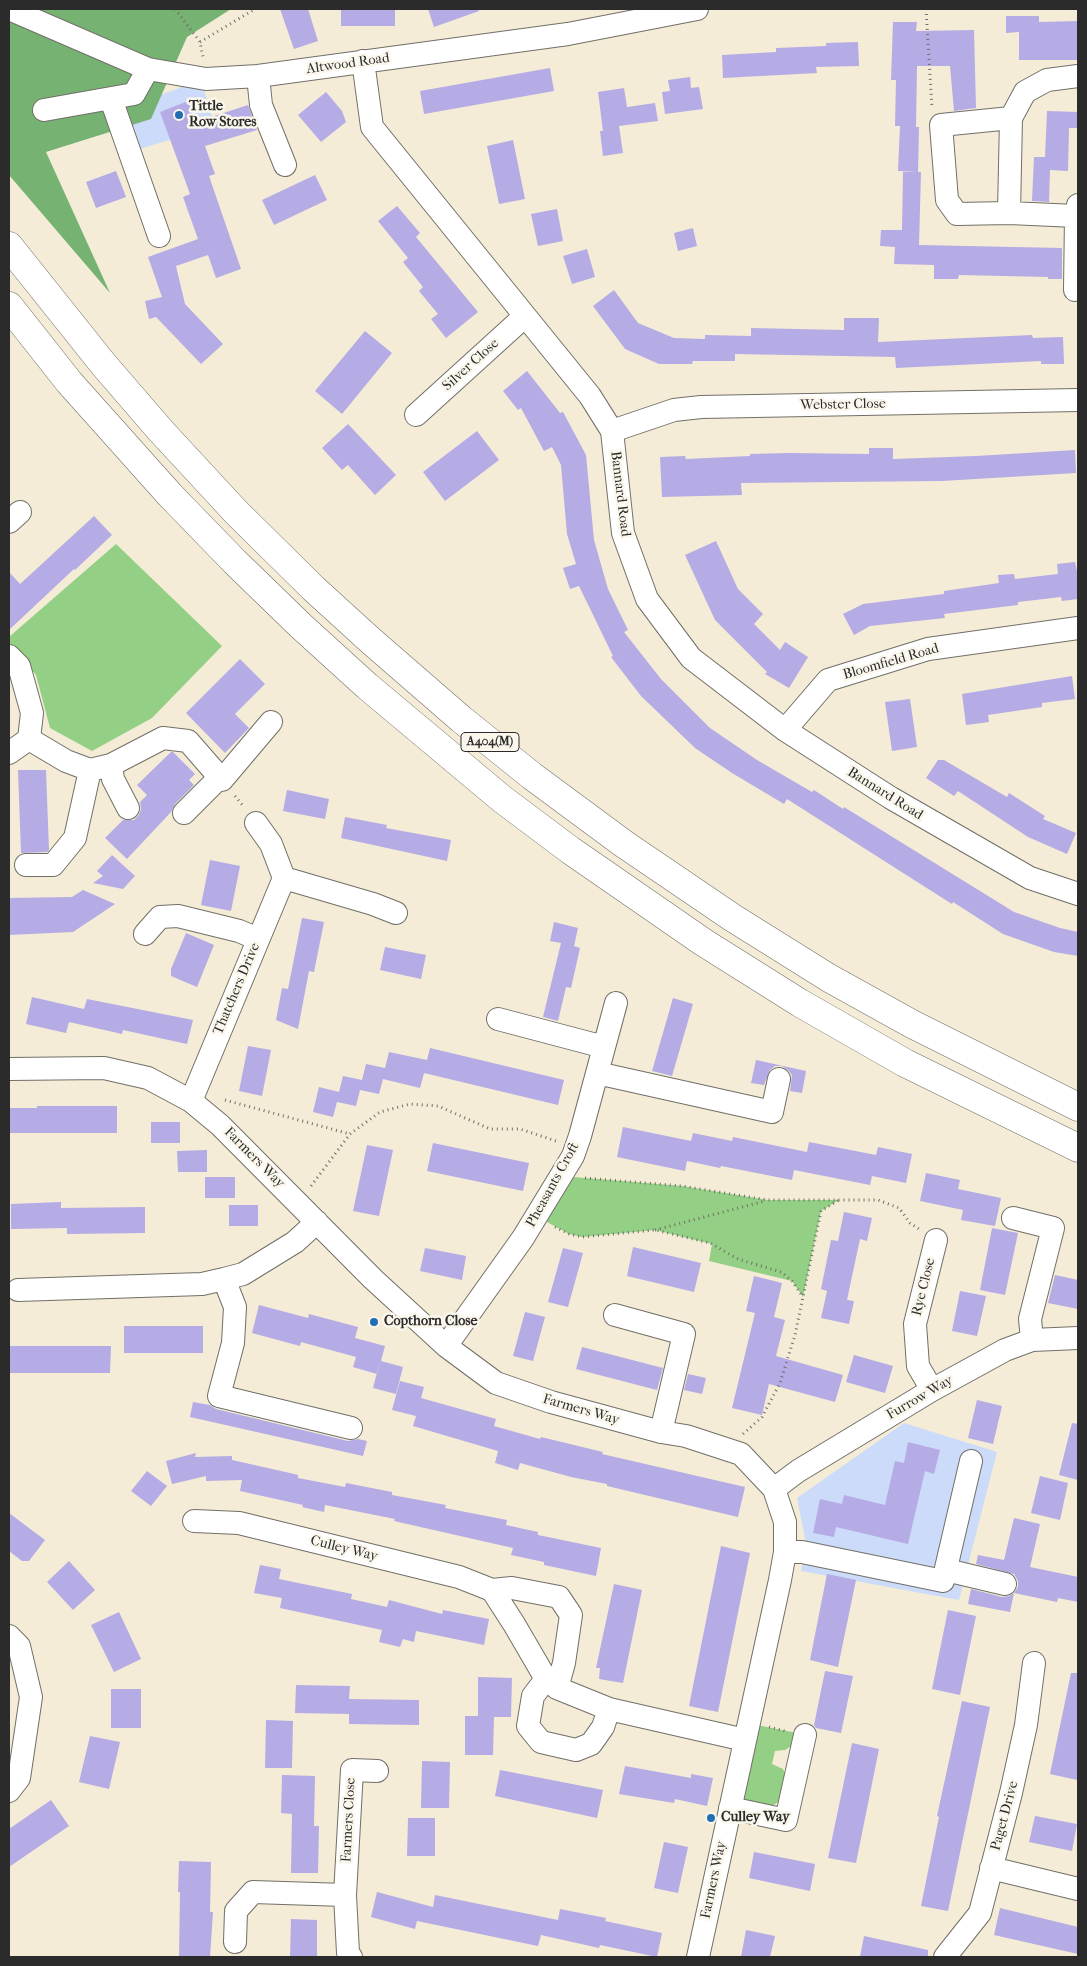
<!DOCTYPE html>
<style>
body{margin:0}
#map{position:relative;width:1087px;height:1966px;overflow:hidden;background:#f4ecd6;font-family:"IM FELL French Canon",serif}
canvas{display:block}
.frame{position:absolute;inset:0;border:10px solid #2b2b2b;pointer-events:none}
</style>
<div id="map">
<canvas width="1087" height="1966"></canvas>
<div class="frame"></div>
</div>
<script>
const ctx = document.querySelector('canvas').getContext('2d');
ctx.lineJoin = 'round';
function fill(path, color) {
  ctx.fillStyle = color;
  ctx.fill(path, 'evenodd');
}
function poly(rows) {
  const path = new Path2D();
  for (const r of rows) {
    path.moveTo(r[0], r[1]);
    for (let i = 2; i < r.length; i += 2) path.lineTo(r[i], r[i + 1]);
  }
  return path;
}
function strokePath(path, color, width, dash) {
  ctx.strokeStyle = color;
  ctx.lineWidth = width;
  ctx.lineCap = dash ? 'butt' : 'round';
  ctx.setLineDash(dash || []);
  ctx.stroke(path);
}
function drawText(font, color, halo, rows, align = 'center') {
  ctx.font = font + ' "IM FELL French Canon",serif';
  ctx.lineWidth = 5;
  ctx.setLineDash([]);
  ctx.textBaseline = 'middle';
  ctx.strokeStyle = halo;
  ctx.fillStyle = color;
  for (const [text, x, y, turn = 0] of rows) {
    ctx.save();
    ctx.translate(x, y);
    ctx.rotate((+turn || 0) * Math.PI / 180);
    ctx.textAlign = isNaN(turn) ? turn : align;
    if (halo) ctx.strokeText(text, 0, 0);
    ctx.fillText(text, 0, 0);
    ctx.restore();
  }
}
const built = poly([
 [190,84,204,91,215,126,133,151,120,110],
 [904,1423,997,1452,959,1600,801,1571,806,1544,797,1498]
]);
const green = poly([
 [116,544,222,646,152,718,92,751,50,728,36,675,9,642,9,637],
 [561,1176,682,1186,768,1200,839,1200,821,1211,803,1297,792,1281,709,1261,712,1244,655,1230,582,1237,569,1234,536,1216],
 [757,1725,797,1733,793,1745,785,1750,775,1751,772,1764,783,1769,787,1779,780,1801,770,1807,748,1803,741,1795]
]);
const forest = poly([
 [9,9,231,9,187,37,151,119,46,152,110,293,9,175]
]);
const building = poly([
 [280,9,308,9,318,41,294,49],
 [341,9,395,9,395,26,341,26],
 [428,9,479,9,479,11,434,27],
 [1006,16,1039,16,1039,22,1078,21,1078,60,1019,60,1019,32,1006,33],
 [893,22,917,22,916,31,974,30,976,108,954,111,950,66,917,66,916,127,919,127,918,172,898,171,900,126,895,126,896,80,891,80],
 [858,42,859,66,816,67,817,73,723,78,722,55,776,52,776,48,826,46,826,43],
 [550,68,554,91,424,114,420,91],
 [690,77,691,88,699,87,703,109,665,114,662,92,670,91,668,80],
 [624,88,627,107,655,103,658,121,619,126,623,153,603,156,600,131,603,131,598,92],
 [326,92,342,111,346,122,321,142,298,115],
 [188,101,196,122,248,105,257,130,205,146,215,174,209,176,241,269,216,278,208,255,176,266,185,304,223,344,201,364,156,317,149,319,145,301,162,297,148,257,198,239,183,197,190,194,160,112],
 [1047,111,1078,112,1078,128,1069,128,1068,171,1050,170,1049,202,1032,201,1034,157,1045,157],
 [513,140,525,199,499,204,487,146],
 [116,171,126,197,96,208,86,182],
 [903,172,921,172,919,245,1062,248,1062,279,1048,279,1048,277,959,275,958,279,934,279,934,265,894,264,895,247,880,246,881,230,902,230],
 [315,175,327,200,274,225,262,200],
 [397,206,420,233,416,237,478,312,446,338,431,319,438,314,419,291,423,287,403,262,408,258,378,221],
 [557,209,563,241,538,246,531,214],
 [693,228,697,246,678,251,674,233],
 [587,249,595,277,572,284,563,256],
 [614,290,638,323,674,338,705,339,705,335,751,336,751,328,844,330,844,318,879,318,878,342,1032,335,1033,338,1063,337,1064,364,1041,364,1041,361,896,368,895,357,735,354,735,361,693,361,692,364,659,364,625,349,593,306],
 [365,331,392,353,342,414,315,391],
 [527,371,560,413,563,412,586,455,594,540,608,589,628,630,624,632,661,679,710,728,757,760,812,792,814,790,843,809,844,807,1014,912,1060,928,1078,932,1078,956,1054,952,1003,934,953,902,952,904,911,878,787,799,784,804,732,773,695,748,641,696,611,657,613,656,579,586,570,589,563,568,576,564,567,534,561,465,552,447,544,451,521,408,518,410,503,391],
 [348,424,396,475,375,495,348,465,342,470,322,448],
 [477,431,499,460,445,501,423,472],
 [869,448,893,448,893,459,976,456,1075,450,1076,473,942,481,741,483,742,495,662,497,660,457,685,456,686,459,750,456,750,454,789,453,869,454],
 [94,516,112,535,75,570,74,569,9,630,9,572,20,584],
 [716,541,738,589,763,614,754,624,780,650,785,642,808,657,789,688,765,674,767,672,715,620,685,555],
 [1075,562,1078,576,1078,599,1062,601,1061,597,1018,602,1018,605,944,614,945,618,870,626,854,635,843,614,863,604,944,594,944,591,999,583,998,575,1014,574,1015,579,1058,574,1057,564],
 [240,659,265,684,235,714,249,728,225,753,186,713],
 [1072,676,1075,699,1042,703,1042,707,988,715,989,722,966,725,962,694],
 [910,699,917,747,892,751,885,702],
 [171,752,173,752,195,774,189,780,194,785,175,804,171,812,127,859,105,838,123,820,134,820,139,815,141,809,140,802,147,795,137,785],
 [938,760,944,760,1007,797,1009,793,1045,816,1043,819,1076,833,1067,854,1028,837,958,791,954,796,926,778],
 [18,770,46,770,49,850,47,852,21,853],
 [287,790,329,799,325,819,283,811],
 [345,817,387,825,386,828,451,840,447,861,341,838],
 [112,855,135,876,123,889,93,883,103,876,97,871],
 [210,860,240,866,231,911,201,905],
 [83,890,115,904,73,932,9,935,9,898,72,897],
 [302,918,324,922,314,972,309,971,298,1029,276,1020,282,988,288,989],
 [554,922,578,928,574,946,580,948,571,988,566,987,558,1021,543,1017,561,943,550,941],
 [186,933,214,945,197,987,171,976,171,969],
 [385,947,426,955,421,979,380,970],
 [32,997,84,1009,87,999,193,1020,187,1044,123,1030,122,1034,69,1022,66,1033,26,1024],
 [673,998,693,1004,672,1076,652,1071],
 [248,1046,271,1050,262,1096,239,1091],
 [430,1048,564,1080,558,1105,424,1073,427,1062,420,1088,383,1079,379,1094,360,1090,356,1106,337,1102,333,1117,313,1112,319,1087,339,1092,343,1076,362,1080,366,1064,385,1068,389,1052,427,1060],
 [756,1060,806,1071,802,1093,790,1091,792,1075,788,1070,782,1066,775,1066,770,1070,764,1085,751,1083],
 [37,1106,117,1106,117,1133,9,1133,9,1108,37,1108],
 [151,1122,180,1122,180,1143,151,1143],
 [623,1127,691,1141,693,1133,732,1141,733,1137,807,1152,809,1142,876,1155,878,1147,912,1154,906,1183,872,1176,870,1185,794,1170,792,1180,721,1166,720,1168,687,1161,685,1171,617,1157],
 [433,1143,529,1163,523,1191,427,1171],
 [367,1145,393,1150,379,1216,353,1211],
 [207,1150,207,1172,178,1172,177,1151],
 [926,1173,960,1180,958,1189,1001,1198,995,1226,961,1220,963,1210,920,1201],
 [205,1177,235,1177,235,1198,205,1198],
 [61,1202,61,1208,145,1207,145,1233,67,1234,67,1228,11,1229,11,1204],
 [229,1205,258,1205,258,1226,229,1226],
 [844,1212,872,1218,867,1241,860,1239,847,1300,854,1301,849,1324,821,1318,827,1291,821,1289,831,1240,838,1241],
 [992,1228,1018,1233,1005,1295,980,1290],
 [633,1247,701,1263,694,1292,627,1276],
 [425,1248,466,1256,462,1280,420,1271],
 [563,1248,583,1253,568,1307,548,1302],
 [1055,1275,1078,1280,1078,1309,1048,1303],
 [754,1276,782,1283,774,1317,785,1320,776,1356,843,1375,835,1402,769,1384,762,1415,732,1408,755,1313,746,1311],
 [960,1291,986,1296,977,1336,952,1331],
 [259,1305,308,1318,309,1314,358,1327,355,1338,385,1346,381,1361,403,1367,396,1394,373,1388,380,1361,377,1374,353,1367,356,1357,301,1342,300,1346,252,1333],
 [525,1312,545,1317,533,1361,513,1356],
 [124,1326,203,1326,203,1353,124,1353],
 [9,1346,111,1346,110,1373,9,1373],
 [582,1347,663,1368,657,1390,576,1369],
 [854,1355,893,1366,885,1393,846,1382],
 [688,1374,706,1378,702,1394,684,1390],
 [400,1381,424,1387,421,1398,496,1419,494,1426,540,1439,541,1437,603,1452,602,1454,745,1487,738,1517,607,1486,607,1484,571,1477,520,1463,518,1470,495,1463,498,1451,413,1426,416,1416,392,1410],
 [977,1400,1002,1406,993,1444,968,1438],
 [193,1402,210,1405,216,1409,348,1441,358,1439,367,1441,363,1456,190,1417],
 [1072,1423,1078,1424,1078,1480,1059,1475],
 [908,1442,940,1450,934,1474,925,1471,908,1544,836,1527,834,1537,813,1533,820,1499,842,1504,844,1495,885,1505,895,1461,904,1463],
 [196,1453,195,1457,232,1456,232,1460,290,1473,298,1475,298,1478,345,1487,346,1483,392,1492,392,1495,446,1505,445,1508,507,1520,506,1525,538,1532,538,1535,601,1548,596,1576,544,1565,544,1562,511,1555,513,1548,394,1521,395,1519,325,1505,324,1512,302,1507,303,1505,240,1491,242,1480,206,1481,206,1476,172,1484,166,1461],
 [147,1471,167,1486,151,1506,131,1491],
 [1040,1476,1068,1483,1060,1520,1031,1513],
 [9,1513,45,1540,29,1561,22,1561,9,1551],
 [1014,1518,1040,1524,1030,1567,1078,1577,1078,1602,1058,1598,1057,1602,1014,1593,1018,1587,1018,1581,1014,1574,976,1564,978,1555,1004,1560],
 [721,1546,750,1553,718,1712,689,1706],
 [69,1561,95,1590,73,1610,47,1582],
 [260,1565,281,1569,279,1579,352,1594,351,1599,387,1607,389,1600,442,1614,443,1610,489,1619,484,1645,416,1631,414,1642,403,1639,400,1647,379,1642,382,1630,280,1608,282,1598,254,1593],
 [827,1574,856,1580,838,1667,810,1660],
 [614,1584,642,1590,623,1683,599,1679,600,1668,596,1668],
 [971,1589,1002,1597,1009,1596,1014,1593,1010,1612,968,1604],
 [948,1610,976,1616,960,1695,932,1689],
 [119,1612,141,1659,114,1672,91,1625],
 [825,1671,853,1676,841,1733,816,1728,814,1725],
 [1071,1673,1078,1673,1078,1772,1077,1780,1050,1774],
 [478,1677,512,1678,511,1717,494,1717,493,1755,465,1755,465,1716,478,1716],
 [296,1685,350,1686,349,1699,419,1700,419,1725,349,1724,349,1714,295,1713],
 [111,1689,141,1689,141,1728,111,1728],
 [962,1701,990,1707,948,1911,921,1906,939,1817,937,1816],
 [266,1720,293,1721,292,1768,265,1768],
 [90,1736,120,1742,109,1789,79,1782],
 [852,1743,879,1749,856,1863,828,1858],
 [422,1761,450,1762,449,1808,421,1808],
 [625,1766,691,1778,691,1774,713,1778,707,1806,675,1799,674,1803,619,1794],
 [500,1770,603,1790,597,1818,495,1796],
 [282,1775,315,1776,314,1826,319,1826,318,1873,291,1873,292,1814,281,1813],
 [51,1800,69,1826,9,1867,9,1829],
 [1035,1816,1077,1824,1072,1851,1029,1842],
 [408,1818,435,1818,435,1856,407,1856],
 [664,1842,688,1847,678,1893,654,1888],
 [754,1852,815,1864,810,1891,749,1878],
 [179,1861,211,1862,210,1912,213,1912,210,1957,179,1957,180,1892,178,1892],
 [377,1892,433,1907,435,1895,558,1920,560,1909,606,1918,605,1921,662,1933,657,1957,600,1945,599,1948,541,1935,538,1946,417,1921,415,1929,371,1917],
 [1000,1908,1078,1927,1078,1954,994,1935],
 [291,1919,317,1920,317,1957,290,1957],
 [746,1930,775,1936,770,1957,741,1957],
 [864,1936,928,1950,928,1957,860,1957]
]);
const path = poly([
 [175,9,200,42,203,57],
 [926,9,932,108],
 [200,42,255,9],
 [235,796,244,807],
 [225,1100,350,1134],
 [585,1178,682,1186,768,1200,878,1200,899,1208,910,1223,919,1229],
 [311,1186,350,1134,380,1112,410,1104,438,1106,490,1129,520,1129,556,1141],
 [555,1227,569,1234,582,1237,655,1230,710,1243,738,1259,781,1272,792,1281,803,1297],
 [655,1230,765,1201],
 [743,1434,762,1417,780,1383,795,1335,821,1211,839,1200],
 [769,1727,785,1731]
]);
const minor = poly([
 [9,9,148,69,206,79,258,76,568,34,697,9],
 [363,61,372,127,590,396,612,431,623,533,647,599,691,658,785,730,891,798,1030,878,1078,894],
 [258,76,261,105,285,165],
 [111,99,159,236],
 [44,110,134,94,148,69],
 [1011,118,941,125,947,200,957,214,1009,213,1011,118,1025,92,1047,80,1078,76],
 [1009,213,1076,216],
 [1075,290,1076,216,1078,205],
 [416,415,525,316],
 [612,431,674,410,701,407,1078,400],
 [9,522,20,512],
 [9,656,19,666,32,713,29,739,9,753],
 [785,730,828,680,928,649,1078,628],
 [29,739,66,761,90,770,111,765,163,738,188,741,222,780,271,722],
 [111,765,113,779,128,808],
 [184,813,220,777],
 [256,823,271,844,284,878,373,904,396,913],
 [26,865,53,865,75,838,90,770],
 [145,934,160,917,178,916,239,931,258,939],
 [498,1019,604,1047],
 [9,1069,104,1068,148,1078,191,1101,220,1125,373,1279,446,1346,496,1383,551,1402,661,1432,686,1436,741,1454,774,1489,785,1522,785,1552,780,1580,698,1957],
 [597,1073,772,1112,779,1079],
 [191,1101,284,878],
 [1013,1218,1053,1228,1030,1319,1032,1340],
 [224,1279,235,1307,233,1343,219,1396,351,1428],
 [18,1290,202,1284,224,1279,243,1274,295,1242,317,1222],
 [615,1315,684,1334,661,1432],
 [446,1346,523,1238,573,1156,580,1136,616,1003],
 [932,1390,918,1366,915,1324,936,1240],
 [774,1489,798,1471,932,1390,1005,1350,1032,1340,1078,1338],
 [194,1521,239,1523,459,1577,492,1590,514,1624,546,1679,557,1688,609,1709,745,1740],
 [785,1552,802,1552,943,1581,971,1461],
 [946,1570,1005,1584],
 [492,1590,512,1588,559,1597,571,1615,564,1663,557,1688],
 [9,1636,19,1646,31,1697,19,1778,9,1791],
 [546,1679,533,1696,528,1726,541,1742,576,1750,591,1744,603,1727,609,1709],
 [730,1808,786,1820,805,1735],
 [991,1868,1078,1889],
 [235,1942,236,1911,253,1892,345,1895],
 [351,1957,348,1953,345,1895,352,1770,377,1771],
 [945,1957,980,1913,1011,1793,1026,1725,1034,1663]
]);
const highway = poly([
 [9,246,104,365,161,431,236,512,313,588,370,640,461,719,532,776,624,844,733,918,829,978,912,1024,1078,1107],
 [9,306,69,382,170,495,235,562,301,626,367,686,502,799,570,850,703,942,800,1003,905,1063,1078,1148]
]);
const markers = [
 [179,115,5,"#1f6fb2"],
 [374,1322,5,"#1f6fb2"],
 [711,1818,5,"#1f6fb2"]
];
const shields = [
 [490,742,58]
];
const shieldNames = [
 ["A404(M)",490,742]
];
const streetNames = [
 ["Altwood Road",348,64,-8],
 ["Silver Close",471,365,-42],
 ["Webster Close",843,405,-1],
 ["Bannard Road",620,494,83],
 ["Bloomfield Road",891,662,-16],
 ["Bannard Road",885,794,32],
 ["Thatchers Drive",237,989,-67],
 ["Farmers Way",254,1158,45],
 ["Pheasants Croft",553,1185,-61],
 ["Rye Close",924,1287,-76],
 ["Furrow Way",920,1398,-30],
 ["Farmers Way",581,1410,16],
 ["Culley Way",344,1549,14],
 ["Paget Drive",1005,1816,-75],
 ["Farmers Close",349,1820,-87],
 ["Farmers Way",714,1880,-78]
];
const poiNames = [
 ["Tittle",189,107],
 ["Row Stores",189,123],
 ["Copthorn Close",384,1322],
 ["Culley Way",721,1818]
];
fill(built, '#ccdbf9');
fill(green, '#93cf84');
fill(forest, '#76b272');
fill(building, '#b5abe5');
strokePath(minor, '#716f67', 24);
strokePath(highway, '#716f67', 29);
strokePath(path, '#716f67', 3, [1, 4]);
strokePath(minor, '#fff', 22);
strokePath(highway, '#fff', 28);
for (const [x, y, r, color] of markers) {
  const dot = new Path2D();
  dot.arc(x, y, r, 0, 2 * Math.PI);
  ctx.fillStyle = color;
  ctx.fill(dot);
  strokePath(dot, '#fbf7ec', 2);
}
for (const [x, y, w] of shields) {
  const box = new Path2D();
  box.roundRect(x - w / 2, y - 9.5, w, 19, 4);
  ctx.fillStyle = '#fbf7ec';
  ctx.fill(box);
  strokePath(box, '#2b2b2b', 1);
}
drawText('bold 12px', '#2b2b2b', null, shieldNames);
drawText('14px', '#2b2b2b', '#fbf7ec', streetNames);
drawText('bold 14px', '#2b2b2b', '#fbf7ec', poiNames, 'left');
</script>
